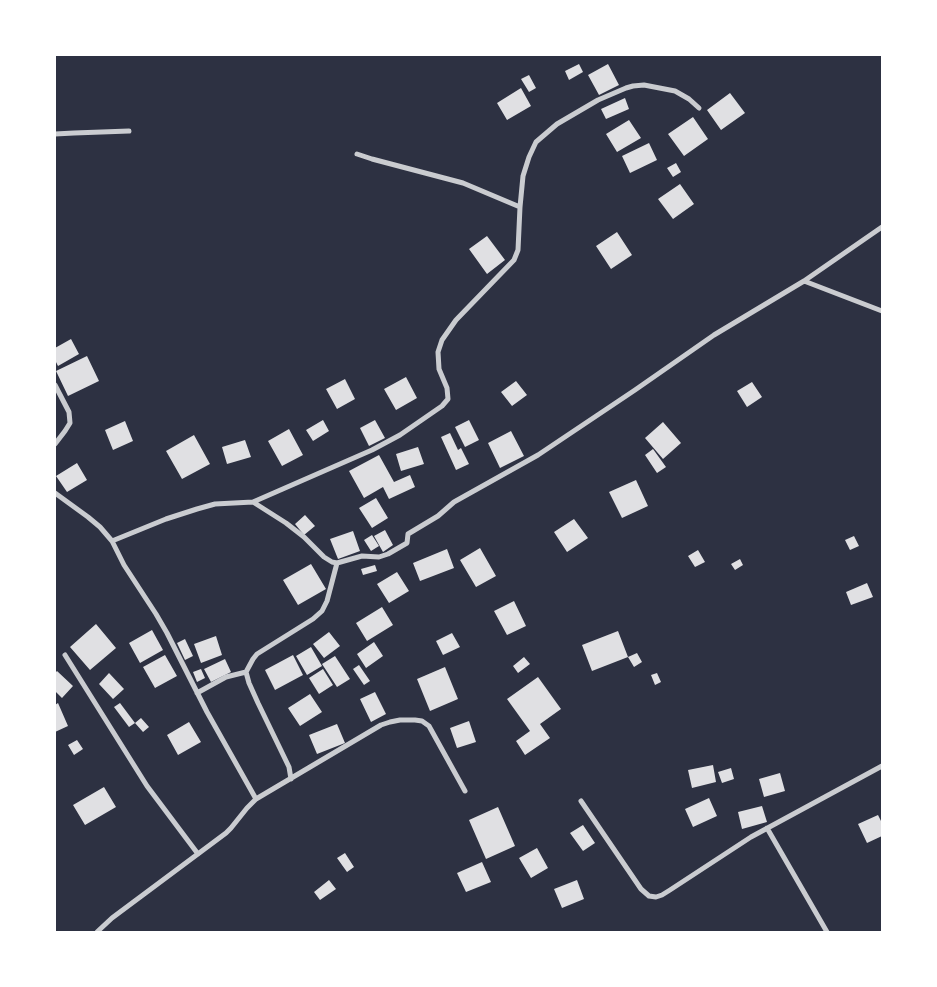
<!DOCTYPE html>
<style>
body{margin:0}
#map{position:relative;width:937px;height:987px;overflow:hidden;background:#2d3142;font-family:Helvetica,sans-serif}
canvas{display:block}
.frame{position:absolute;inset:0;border:56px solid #fff;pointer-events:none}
</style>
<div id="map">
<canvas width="937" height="987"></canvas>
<div class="frame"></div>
</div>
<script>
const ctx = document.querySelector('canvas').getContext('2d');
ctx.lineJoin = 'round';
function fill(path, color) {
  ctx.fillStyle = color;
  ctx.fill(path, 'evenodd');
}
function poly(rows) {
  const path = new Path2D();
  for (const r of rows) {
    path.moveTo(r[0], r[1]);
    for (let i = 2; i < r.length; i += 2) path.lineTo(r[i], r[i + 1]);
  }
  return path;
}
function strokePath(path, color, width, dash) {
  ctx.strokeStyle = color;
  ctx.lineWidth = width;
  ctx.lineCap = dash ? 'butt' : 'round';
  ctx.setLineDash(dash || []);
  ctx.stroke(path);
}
const building = poly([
 [579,64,583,72,569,80,565,71],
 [608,64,619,85,599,95,588,75],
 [529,75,536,88,529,92,521,79],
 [521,88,531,106,507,120,497,103],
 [730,93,745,113,721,130,707,110],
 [625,98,629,109,606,119,601,109],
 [693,117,708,139,684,156,668,134],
 [629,120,641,138,617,152,606,134],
 [649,143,657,160,630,173,622,156],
 [676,163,681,172,673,177,667,168],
 [680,184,694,204,673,219,658,199],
 [617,232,632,255,611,269,596,246],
 [487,236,505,260,487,274,469,249],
 [71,339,79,354,58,366,55,360,55,348],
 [87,356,99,381,68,396,56,371],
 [406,377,417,398,396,410,384,389],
 [345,379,355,399,337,409,326,389],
 [516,381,527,395,512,406,501,392],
 [752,382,762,397,747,407,737,391],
 [323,420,329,431,313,441,306,430],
 [375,420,385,438,369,446,360,428],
 [469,420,479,440,465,447,455,427],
 [125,421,133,441,113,450,105,430],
 [663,422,681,443,663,459,645,438],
 [289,429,303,455,282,466,268,441],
 [511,431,524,456,500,468,488,443],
 [450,433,458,450,461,448,469,464,456,470,441,437],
 [194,435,210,464,182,479,166,451],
 [245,440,251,457,227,464,222,447],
 [418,447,424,464,401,471,396,454],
 [653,449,666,467,657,473,645,455],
 [379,455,394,482,410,475,415,487,389,499,383,487,364,498,349,471],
 [77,463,87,480,67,492,56,476],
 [636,480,648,506,622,518,609,492],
 [376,498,388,518,372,528,359,508],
 [305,515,315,526,304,535,295,524],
 [574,519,588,538,567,552,554,532],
 [385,530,393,545,383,552,374,536],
 [353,531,360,551,338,559,330,539],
 [372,535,379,546,371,551,364,540],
 [854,536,859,546,850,550,845,540],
 [480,548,496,576,476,587,460,560],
 [447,549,454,568,420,581,413,563],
 [698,550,705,562,695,567,688,556],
 [740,559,743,565,735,570,731,564],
 [311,564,326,589,298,605,283,580],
 [375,565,377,571,363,575,361,569],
 [397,572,409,591,389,603,377,584],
 [867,583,873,597,851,605,846,592],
 [514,601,526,626,507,635,494,611],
 [382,607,393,625,367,641,356,623],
 [96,624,116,648,90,670,70,647],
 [152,630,163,650,140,663,129,643],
 [618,631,628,657,592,671,582,645],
 [329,632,340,646,324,658,313,644],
 [452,633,460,647,443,655,436,641],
 [216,636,222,655,201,663,194,644],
 [185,639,193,656,185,660,177,643],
 [374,642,383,656,366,668,357,654],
 [311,647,322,666,307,675,296,656],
 [637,653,642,662,634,667,628,657],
 [165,655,177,676,155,688,143,667],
 [293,655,303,675,275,690,265,670],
 [335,656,350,679,337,687,322,664],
 [524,657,530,664,518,673,513,666],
 [225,659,231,672,211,682,204,669],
 [359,665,370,681,364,685,353,669],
 [445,667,458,699,430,711,417,679],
 [201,669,205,678,197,682,193,672],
 [323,669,333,685,319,694,309,678],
 [57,671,73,686,62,698,55,691,55,673],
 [109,673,124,689,113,699,99,684],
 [657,673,661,682,655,685,651,675],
 [538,677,561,709,540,724,550,738,525,755,516,741,530,731,507,699],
 [375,692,386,714,371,722,360,699],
 [310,694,322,712,300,726,288,708],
 [58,703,68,726,55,732,55,705],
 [120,703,135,723,129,727,114,707],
 [141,718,149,727,143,732,135,723],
 [469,721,476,742,457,748,450,728],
 [189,722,201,742,178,755,167,735],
 [337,724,345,743,317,754,309,735],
 [77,740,83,749,74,755,68,745],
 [713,765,716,782,692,788,688,770],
 [731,768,734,779,722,783,718,772],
 [780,773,785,791,764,797,759,779],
 [104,787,116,807,85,825,73,805],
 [709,798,717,816,693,827,685,809],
 [762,806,767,822,742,829,738,812],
 [498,807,515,846,486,859,469,820],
 [878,815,882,823,882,836,867,843,858,824],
 [583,825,595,843,583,851,570,833],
 [537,848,548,868,531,878,519,858],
 [345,853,354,867,347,872,337,858],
 [482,862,491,882,466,892,457,873],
 [329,880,336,889,320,900,314,892],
 [577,880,584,899,562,908,554,889]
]);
const minor = poly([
 [55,134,74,133,129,131],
 [357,154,372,159,463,183,520,207],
 [804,281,882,311],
 [55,385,69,412,70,423,65,431,55,444],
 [55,493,88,517,100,527,112,541,124,565,156,614,167,633,207,712,256,799],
 [253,502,372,450,400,435,442,406,448,399,447,388,439,369,438,352,442,340,456,320,514,260,518,250,520,207,523,176,529,157,536,142,557,124,598,100,626,88,633,86,644,85,675,91,689,99,699,108],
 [112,541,166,519,197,509,215,504,253,502,286,523,304,537,324,557,332,562,337,563,362,556,379,557,388,554,407,543,408,534,438,516,454,502,538,455,635,390,714,335,804,281,882,227],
 [65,655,147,786,198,854],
 [197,693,226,677,246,672],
 [291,779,289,767,258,703,249,683,246,672,253,659,257,654,313,619,322,611,327,601,337,563],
 [581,801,641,889,649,896,656,897,662,895,670,890,751,837,882,766],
 [767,828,827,932],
 [97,932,112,918,226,833,231,828,247,808,256,799,381,725,390,722,400,720,415,720,422,721,429,726,465,791]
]);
fill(building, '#e0e0e3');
strokePath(minor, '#caccd0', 5);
</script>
